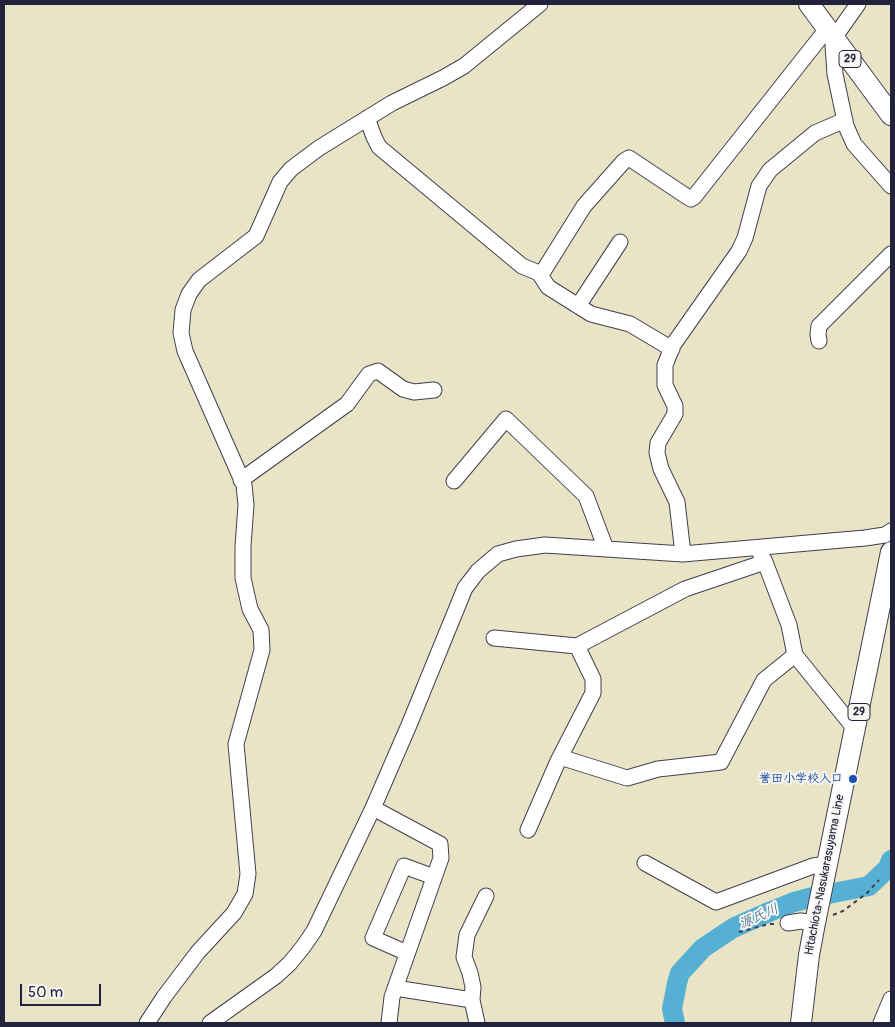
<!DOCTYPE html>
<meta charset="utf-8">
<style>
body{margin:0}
#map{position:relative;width:895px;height:1027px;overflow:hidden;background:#e9e4c5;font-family:Pangolin,sans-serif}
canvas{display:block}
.frame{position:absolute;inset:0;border:5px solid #22223b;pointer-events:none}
.scale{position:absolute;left:20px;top:984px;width:81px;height:22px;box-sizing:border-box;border:2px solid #22223b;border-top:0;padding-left:6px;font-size:15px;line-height:18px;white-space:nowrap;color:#22223b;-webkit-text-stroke:4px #f6f6f2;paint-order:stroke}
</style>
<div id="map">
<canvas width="895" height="1027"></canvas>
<div class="frame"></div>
<div class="scale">50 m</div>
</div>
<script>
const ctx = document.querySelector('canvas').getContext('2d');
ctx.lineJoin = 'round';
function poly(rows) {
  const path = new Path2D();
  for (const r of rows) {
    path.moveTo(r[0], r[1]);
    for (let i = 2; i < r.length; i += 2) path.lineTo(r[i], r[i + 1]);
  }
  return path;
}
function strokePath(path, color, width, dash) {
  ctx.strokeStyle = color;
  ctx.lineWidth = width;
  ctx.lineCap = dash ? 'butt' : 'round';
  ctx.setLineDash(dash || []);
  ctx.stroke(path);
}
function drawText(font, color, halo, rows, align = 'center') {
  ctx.font = font + ' Pangolin,"Klee One",sans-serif';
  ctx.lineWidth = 4;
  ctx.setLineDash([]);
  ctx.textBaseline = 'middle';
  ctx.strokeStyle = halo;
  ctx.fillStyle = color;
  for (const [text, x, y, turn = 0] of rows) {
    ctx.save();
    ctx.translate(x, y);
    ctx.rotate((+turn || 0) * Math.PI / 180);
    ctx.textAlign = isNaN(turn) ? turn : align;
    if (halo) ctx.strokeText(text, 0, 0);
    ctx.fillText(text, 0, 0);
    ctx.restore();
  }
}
const river = poly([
 [675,1023,672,1009,677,983,680,973,703,948,733,928,769,912,794,902,813,897,869,886,888,868,891,860]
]);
const path = poly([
 [833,915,843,911,867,893,879,880],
 [739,932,769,924,775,924]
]);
const minor = poly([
 [858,4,834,38,833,45,835,74,846,126,854,144,891,186],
 [367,118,374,137,379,147,522,266,539,273,544,270,584,206,624,161,629,158,686,196,691,199,694,197,827,29],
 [539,273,548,287,591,314,630,324,672,349],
 [578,306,620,242],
 [819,341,818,334,819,326,891,254],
 [241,480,347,404,369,374,378,371,403,389,414,392,434,390],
 [454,481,506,419,586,496,606,549],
 [760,553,765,562,789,625,795,655,855,729],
 [683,554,677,502,661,469,657,453,658,443,675,414,675,406,665,385,665,365,673,345,739,251,745,238,759,186,770,170,815,133,845,120],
 [494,638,577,646,685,589,765,562],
 [560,757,627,778,658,769,721,762,764,680,795,655],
 [373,808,440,844,441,858,392,997,389,1023],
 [528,830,558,761,593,693,593,679,577,646],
 [645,863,716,902,813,866,827,864],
 [788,923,801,921,815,923],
 [407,953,373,938,404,866,434,877],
 [395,988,472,1000],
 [147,1023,164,997,198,952,234,913,245,894,248,874,236,744,262,650,261,630,250,609,243,578,243,546,246,505,244,485,185,351,181,333,183,310,189,294,199,280,256,236,280,182,291,169,319,148,392,103,443,78,464,66,540,4],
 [210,1023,276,976,290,963,303,947,314,931,373,808,409,725,465,588,478,571,498,554,516,549,545,545,683,554,694,553,865,538,885,535,891,531],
 [477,1023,472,1000,473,987,470,973,464,957,467,935,486,896],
 [881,1023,891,999]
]);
const major = poly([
 [809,4,891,115],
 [801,1023,809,955,815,923,891,552]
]);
const markers = [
 [853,779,5,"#1a4fb4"]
];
const shields = [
 [850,59,22],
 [859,712,22]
];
const shieldNames = [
 ["29",850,59],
 ["29",859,712]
];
const transitNames = [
 ["誉田小学校入口",843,779]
];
const streetNames = [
 ["Hitachiota-Nasukarasuyama Line",825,875,-79]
];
const waterNames = [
 ["源氏川",759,917,-24]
];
strokePath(river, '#55b0d3', 20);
strokePath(minor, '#403f50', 17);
strokePath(major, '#403f50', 22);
strokePath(path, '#403f50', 2, [4, 4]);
strokePath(minor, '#fff', 15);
strokePath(major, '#fff', 20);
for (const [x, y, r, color] of markers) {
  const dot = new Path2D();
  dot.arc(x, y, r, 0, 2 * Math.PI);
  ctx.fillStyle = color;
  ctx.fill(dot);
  strokePath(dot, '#f6f6f2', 2);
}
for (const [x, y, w] of shields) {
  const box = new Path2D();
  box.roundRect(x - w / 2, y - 8.5, w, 17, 4);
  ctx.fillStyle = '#f6f6f2';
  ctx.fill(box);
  strokePath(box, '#22223b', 1);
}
drawText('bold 11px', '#22223b', null, shieldNames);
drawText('bold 12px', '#164399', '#f6f6f2', transitNames, 'right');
drawText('12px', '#22223b', '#f6f6f2', streetNames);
drawText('italic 14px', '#365b78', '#f6f6f2', waterNames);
</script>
